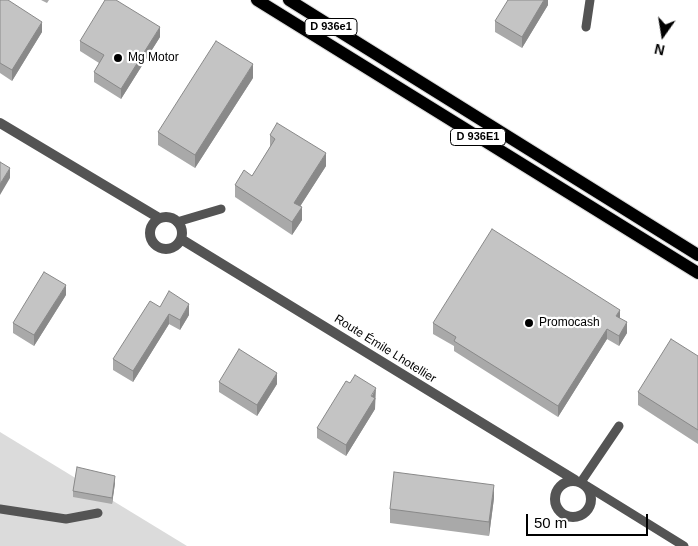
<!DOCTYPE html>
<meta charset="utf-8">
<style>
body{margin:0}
#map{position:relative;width:698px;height:546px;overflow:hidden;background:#fff;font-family:Helvetica,sans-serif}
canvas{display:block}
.north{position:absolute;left:638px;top:10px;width:50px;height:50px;-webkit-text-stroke:4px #fff;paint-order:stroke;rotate:193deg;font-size:14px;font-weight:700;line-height:20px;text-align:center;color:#000}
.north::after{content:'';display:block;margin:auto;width:18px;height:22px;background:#000;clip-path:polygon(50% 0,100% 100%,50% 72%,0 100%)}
.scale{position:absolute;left:526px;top:514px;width:122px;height:22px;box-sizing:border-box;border:2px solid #000;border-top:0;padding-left:6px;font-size:15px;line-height:18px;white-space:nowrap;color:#000;-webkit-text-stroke:4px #fff;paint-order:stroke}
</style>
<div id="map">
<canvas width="698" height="546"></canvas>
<div class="north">N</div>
<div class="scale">50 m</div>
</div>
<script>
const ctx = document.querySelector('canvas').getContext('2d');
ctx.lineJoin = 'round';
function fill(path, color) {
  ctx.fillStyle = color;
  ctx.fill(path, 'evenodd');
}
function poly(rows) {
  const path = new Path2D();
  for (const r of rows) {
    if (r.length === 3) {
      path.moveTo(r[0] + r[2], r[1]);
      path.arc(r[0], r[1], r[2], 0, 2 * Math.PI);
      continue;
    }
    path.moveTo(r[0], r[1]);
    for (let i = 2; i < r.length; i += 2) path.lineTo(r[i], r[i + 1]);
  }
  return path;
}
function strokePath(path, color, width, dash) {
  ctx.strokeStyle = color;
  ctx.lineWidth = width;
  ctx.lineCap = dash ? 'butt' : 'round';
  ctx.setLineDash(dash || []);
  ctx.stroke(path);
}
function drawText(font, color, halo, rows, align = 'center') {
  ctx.font = font + ' Helvetica,sans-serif';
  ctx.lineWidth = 4.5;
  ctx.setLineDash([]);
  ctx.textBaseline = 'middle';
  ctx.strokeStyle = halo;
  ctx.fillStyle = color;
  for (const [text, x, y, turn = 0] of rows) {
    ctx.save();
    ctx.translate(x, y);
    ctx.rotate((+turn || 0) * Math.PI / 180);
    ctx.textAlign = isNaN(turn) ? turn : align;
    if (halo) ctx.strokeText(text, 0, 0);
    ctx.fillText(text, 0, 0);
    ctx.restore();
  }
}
const green = poly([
 [0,432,187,546,0,546]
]);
const lane = poly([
 [586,27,590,0],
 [177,222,221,209],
 [581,482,619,426],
 [587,486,684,546],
 [0,509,66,519,98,513]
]);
const street = poly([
 [0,123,159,218],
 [166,233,16],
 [181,239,575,480],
 [573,499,18]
]);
const primary = poly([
 [257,0,698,273],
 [289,0,698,255]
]);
const wall = poly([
 [0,0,42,32,12,81,0,73],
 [41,0,49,0,47,3],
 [548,0,548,5,522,48,495,32,495,21],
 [160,37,121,99,94,82,94,72,99,63,80,51,80,41],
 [253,78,195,168,158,145,158,132],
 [270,135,326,166,300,206,302,220,292,235,235,197,235,185,252,176,270,147],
 [66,295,34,346,13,333,13,323],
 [160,307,189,315,180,330,169,324,133,382,113,370,113,359],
 [620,318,627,333,619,346,607,339,558,417,454,351,454,346,433,334,433,323],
 [698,356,698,444,638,405,638,392],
 [219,382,277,384,257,416,219,392],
 [376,398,375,400,375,409,346,456,317,438,317,428],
 [115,483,112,504,73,497,73,491],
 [494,498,489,536,390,523,390,509]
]);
const shadedWall = poly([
 [544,0,548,0,548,5,522,48,522,37],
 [42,22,42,32,12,81,12,70],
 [160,27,160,37,121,99,121,89],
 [253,64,253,78,195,168,195,155],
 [326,153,326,166,294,216,294,203],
 [10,168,10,178,0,195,0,184],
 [302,207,302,220,292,235,292,222],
 [66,285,66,295,34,346,34,335],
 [189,304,189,315,180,330,180,320],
 [620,310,620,320,616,316],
 [169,314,169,324,133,382,133,371],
 [627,322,627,333,619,346,619,336],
 [607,329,607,339,558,417,558,406],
 [277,373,277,384,257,416,257,405],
 [376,388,375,409,346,456,346,445],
 [115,476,115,483,112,504,112,498],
 [494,485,494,498,489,536,489,522]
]);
const building = poly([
 [0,0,8,0,42,22,12,70,0,63,0,0],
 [105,0,116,0,160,27,121,89,94,72,104,55,80,41,105,0],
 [508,0,544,0,522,37,495,21,508,0],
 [216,41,253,64,195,155,158,132,216,41],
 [277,123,326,153,294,203,302,207,292,222,235,185,244,170,252,176,275,139,270,135,277,123],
 [0,162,10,168,0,184,0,162],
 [492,229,620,310,616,316,627,322,619,336,607,329,558,406,454,341,456,337,433,323,492,229],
 [44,272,66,285,34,335,13,323,44,272],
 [169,291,189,304,180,320,169,314,133,371,113,359,150,301,160,307,169,291],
 [671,339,698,356,698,430,638,392,671,339],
 [239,349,277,373,257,405,219,382,239,349],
 [355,375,376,388,371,396,375,398,346,445,317,428,346,381,350,383,355,375],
 [77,467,115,476,112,498,73,491,77,467],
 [394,472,494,485,489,522,390,509,394,472]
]);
const markers = [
 [118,58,5,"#000"],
 [529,323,5,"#000"]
];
const shields = [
 [331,27,52],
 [478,137,55]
];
const shieldNames = [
 ["D 936e1",331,27],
 ["D 936E1",478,137]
];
const poiNames = [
 ["Mg Motor",128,58],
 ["Promocash",539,323]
];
const streetNames = [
 ["Route Émile Lhotellier",385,349,32]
];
fill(green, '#dbdbdb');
strokePath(primary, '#dbdbdb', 14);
strokePath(lane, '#545454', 9);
strokePath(street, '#545454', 10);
strokePath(primary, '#000', 12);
fill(wall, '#a9a9a9');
fill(shadedWall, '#898989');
fill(building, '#c4c4c4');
strokePath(building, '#898989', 1);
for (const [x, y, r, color] of markers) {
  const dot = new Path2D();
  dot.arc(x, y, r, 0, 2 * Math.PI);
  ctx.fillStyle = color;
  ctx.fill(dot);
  strokePath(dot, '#fff', 2);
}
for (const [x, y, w] of shields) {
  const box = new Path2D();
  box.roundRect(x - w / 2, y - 8.5, w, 17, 4);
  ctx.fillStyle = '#fff';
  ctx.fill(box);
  strokePath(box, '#000', 1);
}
drawText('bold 11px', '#000', null, shieldNames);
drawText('12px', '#000', '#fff', poiNames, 'left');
drawText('12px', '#000', '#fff', streetNames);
</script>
